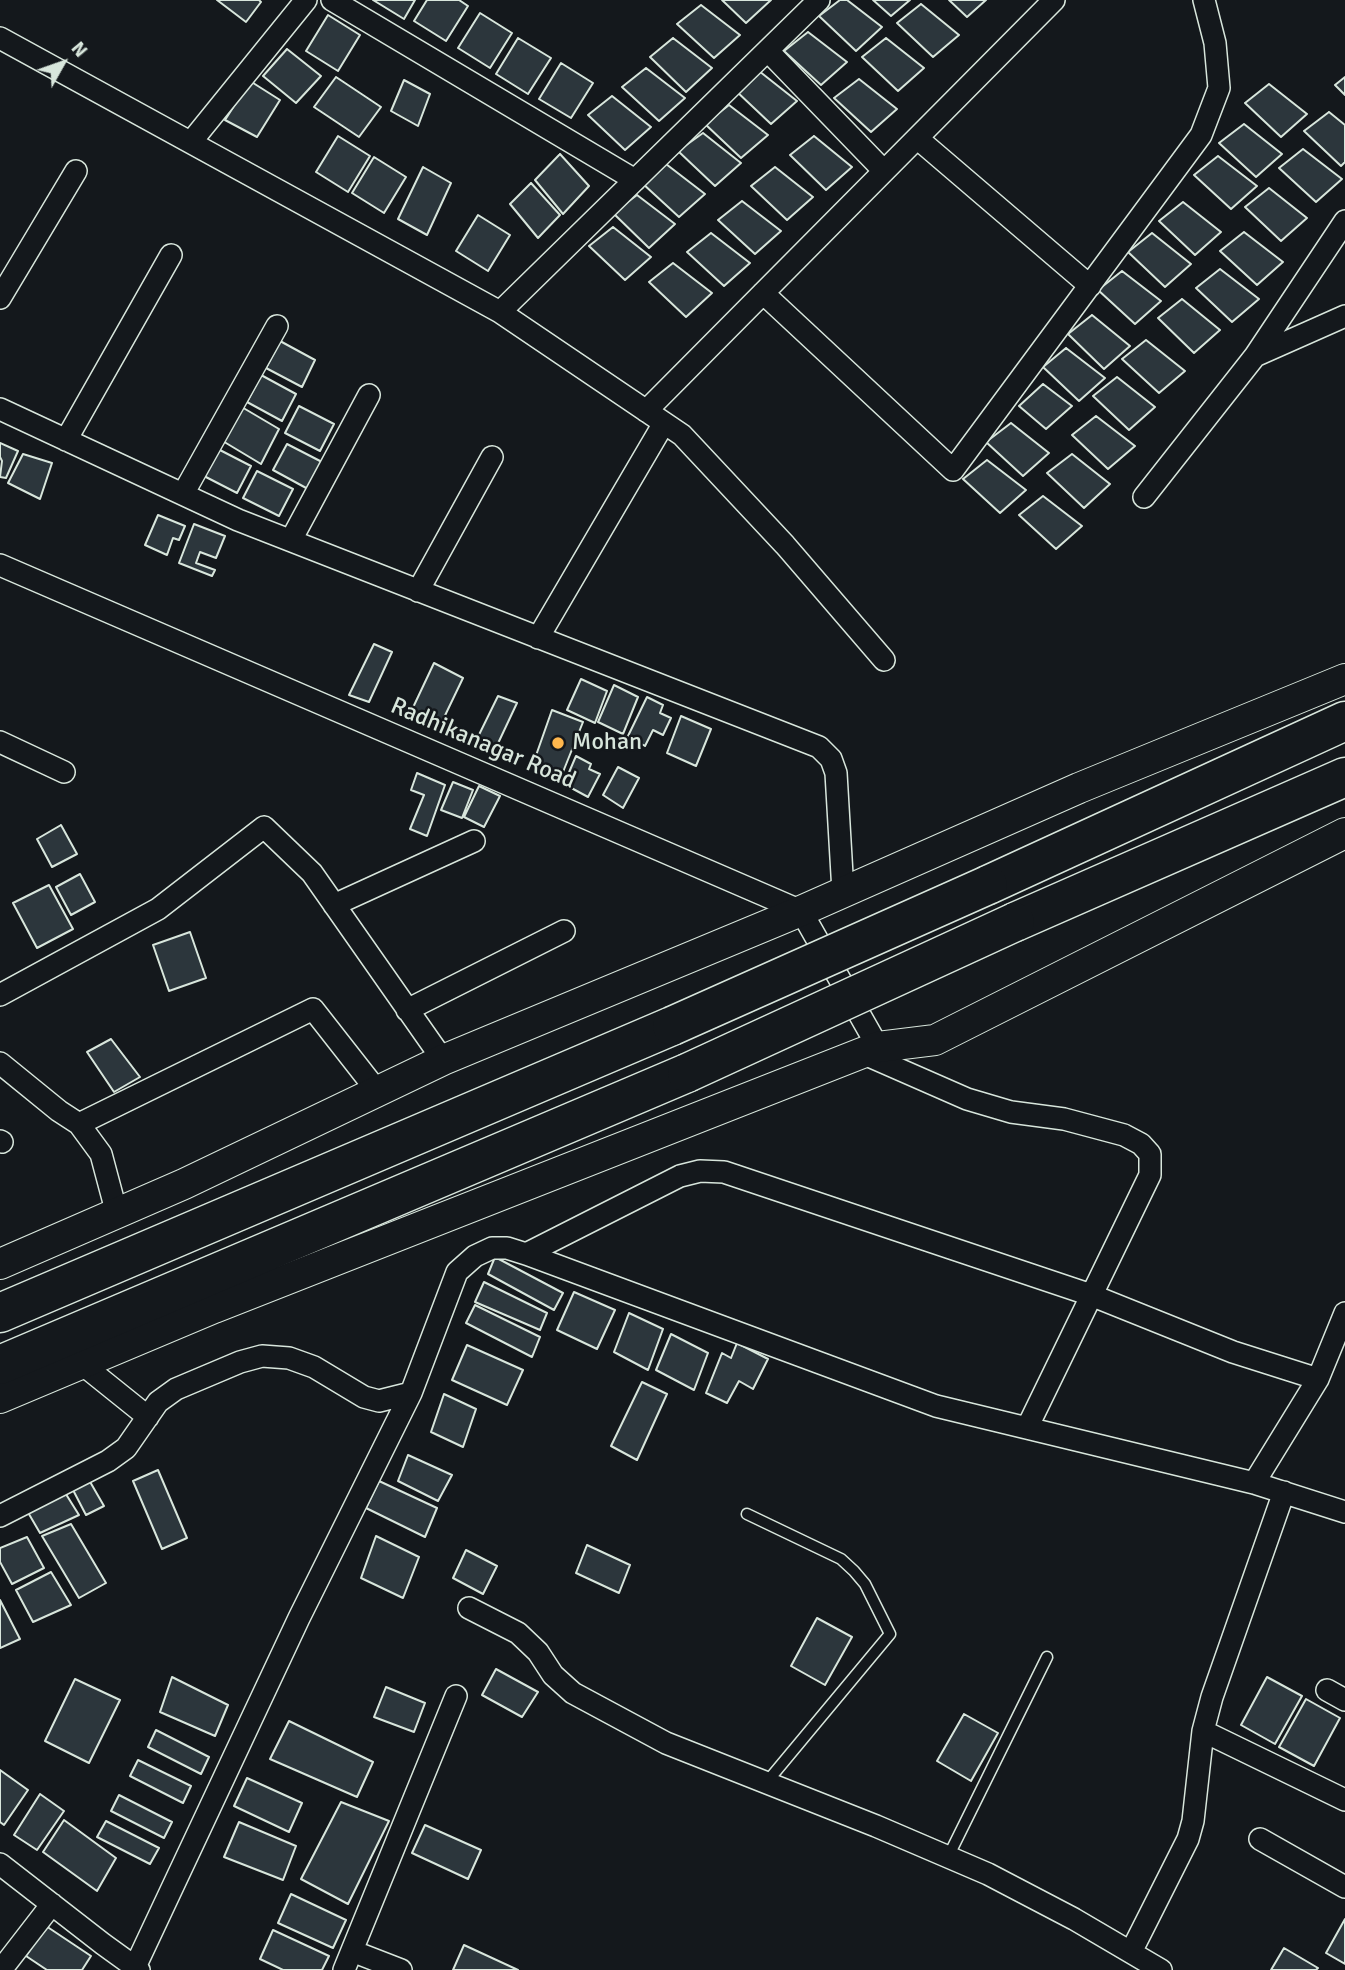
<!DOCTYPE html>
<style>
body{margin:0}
#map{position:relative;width:1345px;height:1970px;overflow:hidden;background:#14181c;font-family:Signika,sans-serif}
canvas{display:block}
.north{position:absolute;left:28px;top:28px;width:70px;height:70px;-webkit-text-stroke:5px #14181c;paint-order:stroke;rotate:50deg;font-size:19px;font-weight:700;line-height:28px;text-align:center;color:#d8e6dc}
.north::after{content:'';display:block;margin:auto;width:24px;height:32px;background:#d8e6dc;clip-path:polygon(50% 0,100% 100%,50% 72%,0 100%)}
</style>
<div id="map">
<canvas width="1345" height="1970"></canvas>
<div class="north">N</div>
</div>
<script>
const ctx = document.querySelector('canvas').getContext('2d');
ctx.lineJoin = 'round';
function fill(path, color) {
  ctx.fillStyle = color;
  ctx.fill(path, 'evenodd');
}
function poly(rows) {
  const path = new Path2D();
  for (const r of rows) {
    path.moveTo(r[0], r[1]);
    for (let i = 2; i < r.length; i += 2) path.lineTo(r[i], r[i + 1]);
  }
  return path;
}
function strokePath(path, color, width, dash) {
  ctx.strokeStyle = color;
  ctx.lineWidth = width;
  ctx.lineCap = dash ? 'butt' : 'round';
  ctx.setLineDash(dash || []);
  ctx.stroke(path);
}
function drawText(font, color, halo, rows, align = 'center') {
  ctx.font = font + ' Signika,sans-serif';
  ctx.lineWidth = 5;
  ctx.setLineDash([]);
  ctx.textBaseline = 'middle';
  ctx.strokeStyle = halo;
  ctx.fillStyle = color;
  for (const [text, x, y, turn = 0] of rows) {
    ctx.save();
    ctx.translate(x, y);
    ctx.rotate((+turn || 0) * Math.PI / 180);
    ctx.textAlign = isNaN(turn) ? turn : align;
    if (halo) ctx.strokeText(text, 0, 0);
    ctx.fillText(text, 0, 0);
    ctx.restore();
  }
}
const building = poly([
 [217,0,259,0,261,2,246,22,217,0],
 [373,0,415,0,404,19,373,0],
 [427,0,459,0,468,6,446,41,414,21,427,0],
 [722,0,771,0,746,23,722,0],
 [840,0,847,0,882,27,856,51,819,16,840,0],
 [873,0,910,0,891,16,873,0],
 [949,0,986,0,967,17,949,0],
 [921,4,959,35,933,57,897,23,921,4],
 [701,5,740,35,714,58,677,24,701,5],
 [480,13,512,33,490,68,458,48,480,13],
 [328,15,360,35,338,71,306,51,328,15],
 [808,32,847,62,821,85,784,51,808,32],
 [518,38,551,58,528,94,496,74,518,38],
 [673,38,712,68,686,92,650,57,673,38],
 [886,38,924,68,898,91,862,57,886,38],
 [287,49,321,76,296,103,263,76,287,49],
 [561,63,593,83,571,118,539,99,561,63],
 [646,68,685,98,659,121,622,87,646,68],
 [759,71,797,101,771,124,735,90,759,71],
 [336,77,381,107,359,137,314,107,336,77],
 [1345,77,1345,95,1335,85,1345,77],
 [859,79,897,109,871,132,834,98,859,79],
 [404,80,430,94,418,126,391,111,404,80],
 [250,81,280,100,257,137,225,120,250,81],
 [1269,84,1307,114,1281,137,1245,103,1269,84],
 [612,96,651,127,625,150,588,115,612,96],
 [729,105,768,135,741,158,705,124,729,105],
 [1329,112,1345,125,1345,162,1341,166,1304,131,1329,112],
 [1244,124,1282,154,1256,177,1219,143,1244,124],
 [703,133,741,163,715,186,678,151,703,133],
 [338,136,370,156,348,192,316,172,338,136],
 [814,136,852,167,826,190,790,155,814,136],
 [1303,149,1342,179,1316,202,1279,168,1303,149],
 [560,154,589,186,563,214,535,180,560,154],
 [1218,156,1257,186,1231,209,1194,175,1218,156],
 [374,157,406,177,384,213,352,193,374,157],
 [666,164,705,194,679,217,642,183,666,164],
 [423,167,451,183,427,235,398,219,423,167],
 [775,167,813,197,787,220,751,186,775,167],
 [531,183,560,215,538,238,510,204,531,183],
 [1269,188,1307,218,1281,241,1245,207,1269,188],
 [637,195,675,224,649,248,613,213,637,195],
 [742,201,781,231,755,254,718,220,742,201],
 [1183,202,1221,232,1195,255,1159,221,1183,202],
 [478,215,510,235,488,271,456,251,478,215],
 [613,227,651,257,625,280,589,246,613,227],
 [1244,232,1283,262,1257,285,1220,251,1244,232],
 [711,233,750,263,724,286,687,252,711,233],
 [1152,233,1191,264,1165,287,1128,252,1152,233],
 [673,263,712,293,686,317,649,282,673,263],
 [1220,269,1259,299,1232,322,1196,288,1220,269],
 [1122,271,1161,301,1135,324,1098,290,1122,271],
 [1182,299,1220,330,1194,353,1158,318,1182,299],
 [1092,315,1130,346,1104,369,1068,334,1092,315],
 [1146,340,1185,371,1159,393,1122,359,1146,340],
 [280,341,315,360,302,387,266,368,280,341],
 [1066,348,1105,378,1079,401,1043,367,1066,348],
 [261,375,296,394,282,421,247,402,261,375],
 [1117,377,1155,407,1129,430,1093,396,1117,377],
 [1043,384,1072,406,1046,429,1019,406,1043,384],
 [240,406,279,429,261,464,221,440,240,406],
 [299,406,334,424,320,451,285,433,299,406],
 [1096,416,1135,446,1108,469,1072,435,1096,416],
 [1011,423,1049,453,1023,476,986,442,1011,423],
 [0,443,18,451,6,478,0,477,2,461,0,457,0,443],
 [287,444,322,462,308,489,273,470,287,444],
 [216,448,251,466,237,493,202,475,216,448],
 [23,454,52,463,40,499,8,483,23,454],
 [1072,454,1110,484,1084,508,1047,473,1072,454],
 [987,460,1026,490,1000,513,963,479,987,460],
 [257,471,293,489,279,516,243,498,257,471],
 [1043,496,1082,526,1056,549,1019,515,1043,496],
 [158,515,185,526,179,540,173,538,167,555,145,545,158,515],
 [194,524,225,536,216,558,200,552,196,563,215,570,212,576,179,563,194,524],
 [374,644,392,652,369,702,349,695,374,644],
 [434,663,463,678,439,728,409,716,434,663],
 [581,679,607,691,595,723,567,710,581,679],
 [614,685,638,697,623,734,598,722,614,685],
 [498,696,517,703,493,754,473,747,498,696],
 [647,697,663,705,660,713,671,718,663,735,653,730,645,746,628,736,647,697],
 [552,710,583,722,561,777,533,764,552,710],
 [681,716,711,729,696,766,667,753,681,716],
 [576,756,591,764,589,769,600,774,588,797,564,784,576,756],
 [618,767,639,778,623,808,603,795,618,767],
 [417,773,445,785,427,836,410,829,424,795,411,790,417,773],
 [453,782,473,790,462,818,441,810,453,782],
 [479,786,500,796,484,827,464,817,479,786],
 [61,825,77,854,52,867,37,839,61,825],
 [80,874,95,902,71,915,56,887,80,874],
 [49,885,73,929,37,948,13,903,49,885],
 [190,932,206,978,169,991,153,945,190,932],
 [111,1039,140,1077,114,1092,87,1052,111,1039],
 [495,1257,563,1293,554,1310,488,1274,495,1257],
 [484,1282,547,1313,540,1330,475,1302,484,1282],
 [574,1292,615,1310,597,1349,557,1330,574,1292],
 [475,1305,540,1337,532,1357,466,1323,475,1305],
 [629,1313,663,1329,648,1370,614,1352,629,1313],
 [671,1334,708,1353,694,1390,656,1370,671,1334],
 [737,1343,768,1359,753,1389,739,1381,727,1403,706,1393,722,1353,731,1358,737,1343],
 [467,1345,523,1370,507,1405,452,1380,467,1345],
 [642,1382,667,1394,637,1460,611,1446,642,1382],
 [444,1394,476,1409,463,1447,431,1432,444,1394],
 [408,1455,452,1475,438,1501,398,1481,408,1455],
 [158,1470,187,1538,162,1549,133,1481,158,1470],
 [89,1480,104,1506,86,1515,72,1488,89,1480],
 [379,1481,437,1508,425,1537,366,1508,379,1481],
 [64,1491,79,1515,40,1533,26,1509,64,1491],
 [71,1524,106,1583,79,1598,42,1536,71,1524],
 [376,1536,419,1557,403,1598,361,1578,376,1536],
 [27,1537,44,1568,12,1584,0,1562,0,1548,27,1537],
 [587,1545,630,1565,619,1593,576,1573,587,1545],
 [466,1550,497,1566,483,1594,453,1578,466,1550],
 [51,1572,71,1605,33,1622,16,1590,51,1572],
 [0,1600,20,1639,0,1648,0,1600],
 [817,1618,852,1637,825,1685,791,1666,817,1618],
 [496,1669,538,1692,522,1717,482,1695,496,1669],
 [172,1677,228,1705,215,1736,160,1712,172,1677],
 [1267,1677,1302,1696,1275,1744,1241,1725,1267,1677],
 [75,1679,120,1700,89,1763,45,1741,75,1679],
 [386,1687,425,1703,414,1732,374,1717,386,1687],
 [1306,1699,1340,1718,1314,1766,1279,1747,1306,1699],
 [964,1714,998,1733,971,1781,937,1761,964,1714],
 [289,1721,373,1762,357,1797,270,1759,289,1721],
 [156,1730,209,1757,201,1774,148,1747,156,1730],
 [138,1760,191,1786,183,1803,130,1776,138,1760],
 [0,1770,28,1790,4,1825,0,1822,0,1770],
 [247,1778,302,1803,289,1832,234,1806,247,1778],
 [40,1794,64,1811,37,1850,14,1835,40,1794],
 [119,1795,172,1822,164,1838,111,1811,119,1795],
 [341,1802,389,1821,348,1904,301,1879,341,1802],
 [64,1820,116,1858,97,1891,43,1852,64,1820],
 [106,1821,159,1848,150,1864,97,1837,106,1821],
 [239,1822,296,1846,283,1880,224,1857,239,1822],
 [425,1825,481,1850,468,1879,412,1853,425,1825],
 [291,1894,346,1920,333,1948,278,1923,291,1894],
 [1345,1919,1345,1964,1326,1953,1345,1919],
 [46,1926,91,1956,82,1970,47,1970,26,1956,46,1926],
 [273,1930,329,1956,322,1970,283,1970,260,1959,273,1930],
 [464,1945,518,1970,453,1970,464,1945],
 [1284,1948,1318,1968,1316,1970,1271,1970,1284,1948]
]);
const lane = poly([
 [747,1514,841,1559,854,1571,865,1584,890,1634,766,1783],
 [948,1857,1047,1657]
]);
const street = poly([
 [332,0,635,180],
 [0,38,500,312,682,435,785,545,884,660],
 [768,51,884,171],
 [917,138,1090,286],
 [191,142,306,0],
 [1345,221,1255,356,1345,316],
 [763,293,953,470,1201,135,1219,88,1215,43,1204,0],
 [0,298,76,171],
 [500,312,819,0],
 [0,409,238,520,819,747,831,759,836,773,843,892],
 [646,411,1054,0],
 [66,440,171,255],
 [183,494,277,326],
 [1144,497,1255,356],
 [291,540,369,395],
 [0,565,801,911,878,1047],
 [418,591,492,457],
 [538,638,664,423],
 [0,742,64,772],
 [334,905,474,841],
 [0,995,158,909,264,827,312,873,443,1060],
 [407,1010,564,931],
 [862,1053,967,1099,1011,1112,1064,1119,1124,1135,1141,1144,1150,1154,1150,1175,1027,1428],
 [0,1063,59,1111,79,1124,101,1154,117,1214],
 [79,1124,313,1009,378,1092],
 [0,1141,2,1142],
 [526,1254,680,1176,700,1171,724,1172,1091,1295,1233,1352,1318,1379],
 [82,1364,148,1417],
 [1254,1483,1318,1379,1345,1313],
 [0,1516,108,1461,126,1448,158,1402,176,1389,240,1362,262,1356,289,1358,314,1367,364,1397,379,1401,411,1393],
 [469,1608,518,1633,538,1652,553,1675,573,1693,666,1743,876,1826,988,1874,1074,1919,1161,1970],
 [1327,1690,1345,1700],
 [1203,1731,1345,1800],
 [1260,1839,1345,1887],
 [0,1864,103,1944,139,1970],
 [352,1951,401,1970],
 [1131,1952,1188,1839,1193,1821,1203,1731,1212,1697,1284,1492],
 [135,1967,299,1618,411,1393,457,1272,475,1256,492,1248,507,1248,526,1254,936,1406,1254,1483,1345,1512],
 [1,1970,52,1904],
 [344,1970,456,1696]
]);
const secondary = poly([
 [0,1264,184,1184,443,1060,801,911,1079,788,1345,679],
 [0,1398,214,1308,862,1053,878,1047,935,1040,1345,833]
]);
const highway = poly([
 [988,885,1345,721],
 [1015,922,1345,777],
 [0,1313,672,1026],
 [0,1365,687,1073]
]);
const highwayBridge = poly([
 [672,1026,988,885],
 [687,1073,1015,922]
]);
const markers = [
 [558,743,7,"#ffb74d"]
];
const poiNames = [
 ["Mohan",572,743]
];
const streetNames = [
 ["Radhikanagar Road",483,744,23]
];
fill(building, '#2c363c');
strokePath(building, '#d8e6dc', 2);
strokePath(lane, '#d8e6dc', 13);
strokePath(street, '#d8e6dc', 24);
strokePath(secondary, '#d8e6dc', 32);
strokePath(highway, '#d8e6dc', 41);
strokePath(lane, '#14181c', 10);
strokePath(street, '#14181c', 21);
strokePath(secondary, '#14181c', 30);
strokePath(highway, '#14181c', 38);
strokePath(highwayBridge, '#d8e6dc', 41, []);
strokePath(highwayBridge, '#14181c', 38);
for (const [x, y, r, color] of markers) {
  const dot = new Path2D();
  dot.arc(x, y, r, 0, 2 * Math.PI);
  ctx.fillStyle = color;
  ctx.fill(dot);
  strokePath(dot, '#14181c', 2.5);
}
drawText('24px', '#d8e6dc', '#14181c', poiNames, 'left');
drawText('24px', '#d8e6dc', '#14181c', streetNames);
</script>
